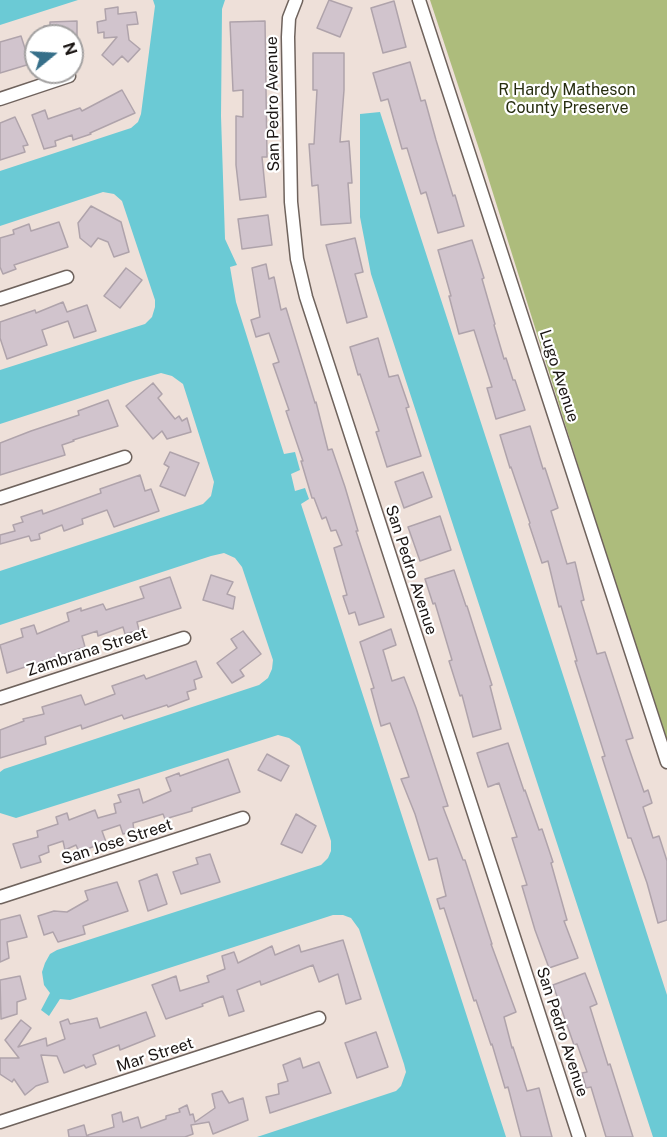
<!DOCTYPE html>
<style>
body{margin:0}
#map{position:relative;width:667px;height:1137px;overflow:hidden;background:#eee0d9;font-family:"Public Sans",sans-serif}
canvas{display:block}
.north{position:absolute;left:24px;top:24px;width:60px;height:60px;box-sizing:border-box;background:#fff;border:2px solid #a3a1a1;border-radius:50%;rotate:72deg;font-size:16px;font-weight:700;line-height:24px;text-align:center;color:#1a1513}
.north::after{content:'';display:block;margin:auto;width:21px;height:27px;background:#366f89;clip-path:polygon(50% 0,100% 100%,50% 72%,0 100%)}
</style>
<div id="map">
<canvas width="667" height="1137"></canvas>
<div class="north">N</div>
</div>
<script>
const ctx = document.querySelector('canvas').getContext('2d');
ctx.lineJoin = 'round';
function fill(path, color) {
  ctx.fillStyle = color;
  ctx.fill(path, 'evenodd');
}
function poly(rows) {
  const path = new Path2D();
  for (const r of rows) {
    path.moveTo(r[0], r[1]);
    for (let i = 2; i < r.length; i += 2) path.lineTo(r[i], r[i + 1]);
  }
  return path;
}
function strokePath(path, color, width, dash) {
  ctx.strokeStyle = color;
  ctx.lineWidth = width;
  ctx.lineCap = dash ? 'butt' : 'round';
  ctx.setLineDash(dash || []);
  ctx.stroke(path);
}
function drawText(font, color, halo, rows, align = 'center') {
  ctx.font = font + ' "Public Sans",sans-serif';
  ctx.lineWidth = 4.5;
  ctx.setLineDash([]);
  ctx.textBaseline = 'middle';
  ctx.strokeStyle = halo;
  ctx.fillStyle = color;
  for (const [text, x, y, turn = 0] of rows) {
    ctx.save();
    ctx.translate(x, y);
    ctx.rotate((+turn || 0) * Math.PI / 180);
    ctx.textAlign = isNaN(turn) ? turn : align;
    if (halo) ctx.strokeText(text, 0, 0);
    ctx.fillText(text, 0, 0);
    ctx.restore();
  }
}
const green = poly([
 [430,0,667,0,667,750,482,158]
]);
const water = poly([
 [0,0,78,0,0,25],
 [153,0,225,0,222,9,221,116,225,239,237,265,230,267,236,302,284,454,295,452,300,470,291,474,295,491,305,488,309,499,301,504,506,1137,257,1137,396,1091,401,1086,406,1072,404,1064,359,929,351,918,343,915,333,915,70,1000,60,999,49,1016,41,1010,50,993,44,985,42,972,45,963,50,954,57,950,321,865,328,858,331,851,331,841,300,746,289,738,278,735,16,818,0,813,0,772,4,769,259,685,268,678,272,669,273,660,242,567,235,558,224,553,211,556,0,625,0,571,203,504,211,496,214,482,183,384,172,376,161,373,133,381,0,424,0,370,145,324,152,317,155,307,155,300,122,201,114,194,103,192,0,226,0,171,131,128,138,122,141,114,155,6],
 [380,112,667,995,667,1137,653,1137,371,274,360,217,360,114]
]);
const building = poly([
 [329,0,352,8,340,37,317,28,329,0],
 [394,1,406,47,383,53,371,8,394,1],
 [118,7,118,14,136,12,138,24,127,25,129,40,140,49,128,62,122,56,113,65,102,55,117,37,104,38,104,32,98,33,97,22,106,20,105,9,118,7],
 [77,21,77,36,44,36,44,26,50,26,50,22,77,21],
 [265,21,267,157,262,157,266,197,240,200,236,165,236,116,243,117,243,90,233,91,230,22,265,21],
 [21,36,30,64,0,73,0,42,21,36],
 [313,53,344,53,344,90,340,142,349,141,352,183,348,183,351,223,321,225,318,185,312,186,309,144,314,144,317,90,313,90,313,53],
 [410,62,421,101,425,100,436,140,453,196,455,195,464,226,438,233,426,192,421,194,407,148,402,149,388,99,381,101,373,73,410,62],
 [122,90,135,113,90,133,91,134,73,140,72,135,55,141,56,146,44,149,32,115,45,110,48,119,80,108,82,111,122,90],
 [15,117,28,145,23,146,25,152,0,160,0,123,15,117],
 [91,206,121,222,129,252,114,257,108,242,98,238,91,247,80,238,78,223,91,206],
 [268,215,272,245,242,249,238,219,268,215],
 [59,222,68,247,14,265,16,269,3,274,0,267,0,238,14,234,13,230,29,224,31,231,59,222],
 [355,238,363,272,355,274,367,317,347,323,326,245,355,238],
 [472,240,484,278,482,279,495,324,494,325,504,359,506,358,513,380,515,380,525,410,496,419,487,388,492,387,474,330,459,334,449,296,451,296,438,250,472,240],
 [266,264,269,279,274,277,281,310,286,308,315,403,316,402,328,450,332,449,345,487,358,531,356,531,384,617,359,625,355,612,349,614,343,596,347,595,334,548,342,545,336,530,331,531,326,517,322,519,314,498,312,498,301,461,303,461,286,411,289,410,273,364,279,362,269,333,256,337,251,320,260,317,252,268,266,264],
 [126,268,142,280,120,308,104,296,126,268],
 [63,302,67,312,87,305,96,331,74,338,68,321,42,330,47,345,7,359,0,338,0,322,35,310,36,313,63,302],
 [378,338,389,377,398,375,409,407,406,408,421,456,387,467,376,432,379,431,360,374,358,375,350,347,378,338],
 [153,383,162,394,158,398,175,419,179,416,182,421,187,418,191,432,167,439,162,431,153,439,126,406,153,383],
 [108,400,118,426,73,440,74,441,62,445,65,455,0,475,0,443,31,431,79,415,78,411,108,400],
 [530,426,543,469,545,468,558,508,551,511,567,564,575,562,584,600,581,601,597,654,605,652,633,738,626,740,644,792,648,790,652,803,643,807,653,838,659,836,667,861,667,920,658,923,647,883,631,838,628,838,602,757,605,756,575,661,577,661,561,606,559,607,548,561,542,563,529,524,530,523,511,467,510,468,500,435,530,426],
 [170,452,199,463,185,496,160,486,169,467,164,464,170,452],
 [423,472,432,497,404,508,395,482,423,472],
 [140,475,145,491,151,489,159,511,114,527,107,510,82,519,83,524,64,531,62,525,39,534,40,539,31,541,29,536,0,544,0,535,15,531,13,525,23,522,21,517,42,510,43,514,101,493,100,489,140,475],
 [440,516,451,550,420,561,408,527,440,516],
 [454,570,466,606,467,606,492,685,490,686,501,729,473,737,462,695,460,696,449,661,452,660,435,603,433,604,425,579,454,570],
 [211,575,233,582,227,594,235,597,233,609,203,600,211,575],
 [170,577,181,608,137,622,139,630,125,634,123,627,98,636,97,631,82,636,85,647,7,673,0,645,23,637,21,629,34,625,37,634,69,621,67,613,81,608,81,611,103,604,106,610,144,598,140,587,170,577],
 [391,629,396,645,383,650,392,681,404,677,416,708,448,806,443,807,463,860,465,860,492,944,491,944,516,1012,504,1017,512,1048,513,1047,527,1091,539,1088,552,1137,521,1137,508,1087,505,1088,492,1044,491,1045,476,1000,474,1001,444,908,440,909,437,899,446,896,437,858,429,860,415,814,401,779,409,777,390,723,381,726,371,689,374,688,360,642,391,629],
 [243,631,261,654,240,670,244,676,232,683,217,663,237,648,231,639,243,631],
 [196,661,202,677,194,680,196,689,187,692,189,699,168,707,167,705,124,719,122,715,82,729,81,725,45,737,46,744,0,758,0,730,24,721,23,719,44,714,42,707,81,695,85,705,115,694,112,686,144,675,146,679,196,661],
 [508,743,524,791,525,790,539,830,542,829,553,862,551,863,567,920,564,921,578,958,549,968,535,930,522,886,527,885,512,838,517,837,499,783,488,787,477,753,508,743],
 [267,754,289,766,281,781,258,770,267,754],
 [228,759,240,792,192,808,192,811,165,819,163,814,133,823,134,831,123,834,120,825,102,831,106,842,79,852,76,845,65,850,63,841,48,846,49,852,39,856,41,862,21,868,13,844,38,837,37,831,58,824,56,817,67,813,69,820,95,810,98,818,116,813,114,804,121,802,118,795,139,789,143,803,171,791,166,778,179,773,180,776,228,759],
 [296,814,316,826,302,853,281,844,296,814],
 [210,854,220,882,181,894,173,872,198,864,196,858,210,854],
 [157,874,167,904,148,911,139,881,157,874],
 [117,882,128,911,83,926,85,934,58,942,53,932,44,935,38,916,54,911,67,912,88,900,85,891,117,882],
 [20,915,27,937,7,942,9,958,0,962,0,920,20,915],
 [343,940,361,999,346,1004,338,974,319,982,313,965,261,985,260,981,237,990,244,1011,229,1016,223,996,202,1004,203,1006,166,1019,152,985,176,976,180,991,209,982,207,976,225,969,222,956,234,952,238,963,272,946,275,955,299,945,301,952,343,940],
 [585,973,597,1004,590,1007,608,1065,610,1064,633,1137,606,1137,591,1087,586,1088,582,1073,587,1072,577,1044,574,1045,553,985,585,973],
 [20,976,26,999,17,1002,17,1014,1,1019,0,980,20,976],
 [146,1012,155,1036,120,1050,119,1045,93,1055,96,1064,86,1068,84,1065,64,1073,57,1056,41,1055,48,1082,36,1086,25,1095,14,1079,12,1082,0,1074,0,1058,19,1058,5,1040,21,1020,31,1028,18,1047,46,1038,47,1046,65,1039,60,1022,68,1019,70,1024,97,1018,100,1028,146,1012],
 [376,1032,388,1067,357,1078,345,1043,376,1032],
 [300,1058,303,1068,319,1062,331,1093,270,1113,266,1097,279,1094,278,1084,288,1081,283,1065,300,1058],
 [222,1091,229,1103,243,1098,248,1120,213,1134,209,1122,191,1125,193,1134,185,1137,88,1137,88,1135,114,1127,112,1115,121,1112,123,1122,138,1117,141,1128,166,1119,166,1116,180,1112,179,1109,187,1105,190,1115,193,1114,195,1122,215,1108,212,1094,222,1091],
 [84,1125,87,1137,69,1137,68,1130,84,1125]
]);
const minor = poly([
 [296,0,289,18,288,37,291,202,297,259,306,297,579,1137],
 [419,0,667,762],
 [0,99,69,76],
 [0,299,67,277],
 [0,498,125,457],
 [0,698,184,638],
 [0,897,243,818],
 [0,1122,319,1018]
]);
const parkNames = [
 ["R Hardy Matheson",567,90],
 ["County Preserve",567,108]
];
const streetNames = [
 ["San Pedro Avenue",273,104,-91],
 ["Lugo Avenue",559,376,72],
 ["San Pedro Avenue",411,570,72],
 ["Zambrana Street",87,652,-18],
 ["San Jose Street",117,842,-18],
 ["San Pedro Avenue",562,1032,72],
 ["Mar Street",155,1055,-18]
];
fill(green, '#adbc7c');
fill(water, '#6bcad5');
fill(building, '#d1c4cd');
strokePath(building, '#afa3ab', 1.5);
strokePath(minor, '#6f635d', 15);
strokePath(minor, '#fff', 12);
drawText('16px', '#262d0f', '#fff', parkNames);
drawText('16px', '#1a1513', '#fff', streetNames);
</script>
